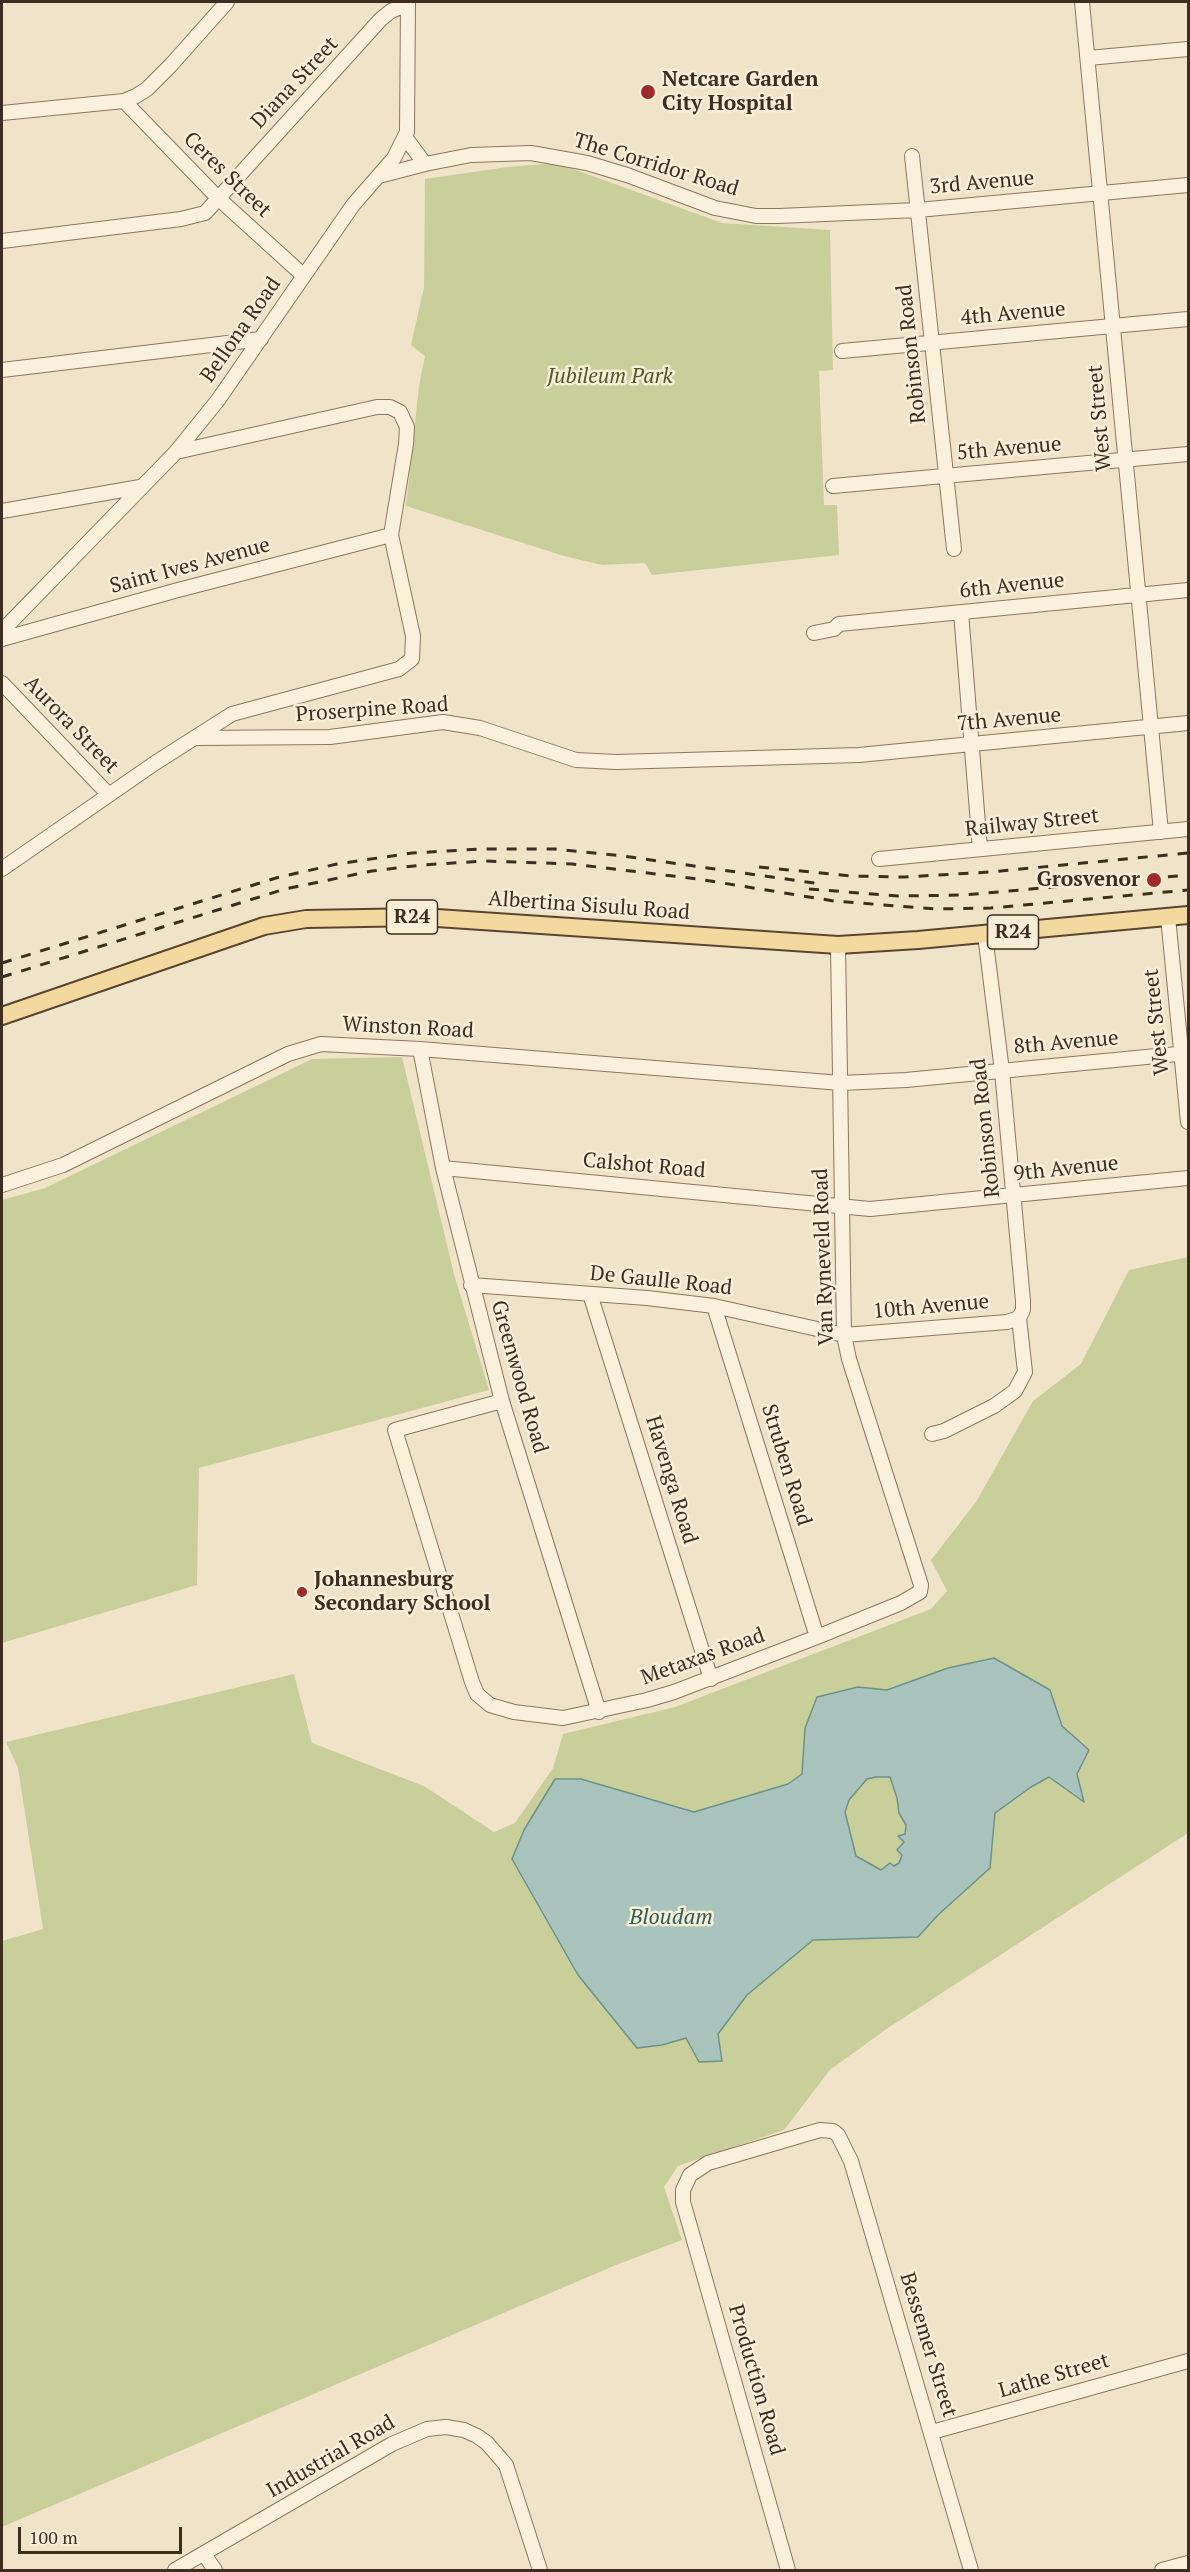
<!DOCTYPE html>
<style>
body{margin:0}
#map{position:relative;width:1190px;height:2572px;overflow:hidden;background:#f0e4c8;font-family:"PT Serif",serif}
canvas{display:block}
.frame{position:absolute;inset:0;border:3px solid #3d2e20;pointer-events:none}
.scale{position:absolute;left:18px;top:2527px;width:164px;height:27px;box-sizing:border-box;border:3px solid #3d2e20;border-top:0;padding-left:8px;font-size:18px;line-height:21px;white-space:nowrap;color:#3d2e20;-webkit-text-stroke:4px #f7eed8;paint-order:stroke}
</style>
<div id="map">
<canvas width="1190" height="2572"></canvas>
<div class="frame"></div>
<div class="scale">100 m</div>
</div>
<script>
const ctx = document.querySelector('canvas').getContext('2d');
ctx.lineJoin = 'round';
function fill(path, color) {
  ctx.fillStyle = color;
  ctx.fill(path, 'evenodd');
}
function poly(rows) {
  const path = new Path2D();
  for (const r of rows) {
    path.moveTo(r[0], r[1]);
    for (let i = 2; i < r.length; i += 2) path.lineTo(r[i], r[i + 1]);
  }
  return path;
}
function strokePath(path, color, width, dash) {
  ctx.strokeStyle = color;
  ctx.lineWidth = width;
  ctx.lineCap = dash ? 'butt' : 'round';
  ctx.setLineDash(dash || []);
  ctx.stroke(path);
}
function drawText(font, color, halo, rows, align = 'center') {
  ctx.font = font + ' "PT Serif",serif';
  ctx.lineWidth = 5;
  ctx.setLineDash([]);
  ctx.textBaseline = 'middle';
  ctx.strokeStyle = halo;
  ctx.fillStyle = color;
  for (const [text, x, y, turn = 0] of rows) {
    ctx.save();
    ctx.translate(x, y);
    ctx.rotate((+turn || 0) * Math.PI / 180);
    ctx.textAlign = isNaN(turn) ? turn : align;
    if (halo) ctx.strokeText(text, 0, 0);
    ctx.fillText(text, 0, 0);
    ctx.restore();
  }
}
const green = poly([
 [557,163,722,223,830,230,833,370,819,371,824,505,837,505,839,555,652,575,645,563,602,565,564,556,406,506,419,386,425,356,411,345,424,287,425,179,507,167],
 [402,1057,454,1274,489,1390,199,1468,197,1585,2,1643,2,1200,45,1188,312,1059],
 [1188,1257,1188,1833,885,2030,830,2070,784,2130,678,2166,664,2187,682,2240,616,2265,2,2527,2,1941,43,1929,18,1768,6,1742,294,1674,312,1743,424,1786,494,1832,515,1823,553,1768,563,1734,675,1707,931,1609,947,1591,931,1560,976,1502,1033,1401,1081,1364,1129,1270]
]);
const water = poly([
 [994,1658,1050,1690,1062,1726,1089,1750,1077,1774,1084,1802,1049,1777,1031,1787,995,1813,990,1868,938,1915,918,1937,813,1940,747,1995,718,2034,722,2061,699,2062,686,2038,662,2045,637,2048,578,1975,512,1859,524,1830,555,1779,581,1779,694,1812,788,1784,802,1774,805,1728,817,1697,858,1687,887,1690,948,1668,994,1658],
 [876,1777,890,1777,897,1798,899,1813,906,1825,905,1834,898,1836,904,1842,897,1850,902,1855,899,1863,894,1866,890,1863,881,1870,856,1856,845,1812,849,1800,867,1779,876,1777]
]);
const minor = poly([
 [1082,2,1161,832],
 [1088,58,1188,49],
 [124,101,218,198,304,276],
 [2,113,124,101,136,96,147,89,171,65,227,2],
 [405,137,425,164],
 [912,156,954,549],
 [379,176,425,164,471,155,531,153,587,163,627,175,715,208,756,216,779,216,918,210,1188,185],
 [2,241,181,219,205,213,381,19,391,11,408,4],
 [842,351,1188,319],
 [2,370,261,339],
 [833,486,1188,454],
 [2,511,140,487],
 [961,612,980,849],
 [2,631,176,452,218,400,353,205,394,158,407,132,408,2],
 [814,633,834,629,839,624,1188,590],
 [2,639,178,590,391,535],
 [2,683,109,795],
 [195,738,330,737,443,722,480,728,576,760,616,762,859,755,1188,723],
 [879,859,1188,829],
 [2,869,155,763,232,714,399,669,412,659,413,636,391,535,406,444,407,427,400,412,390,407,377,407,176,452],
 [1168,917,1188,1122],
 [420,1049,443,1168,502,1401,599,1712],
 [443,1168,870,1209,1188,1178],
 [2,1185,63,1165,288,1054,321,1044,420,1049,841,1083,906,1080,1188,1053],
 [471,1285,647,1298,714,1306,844,1335,1007,1322,1019,1318,1023,1310,1023,1301,1002,1071,985,935],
 [590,1294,711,1679],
 [714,1306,817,1637],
 [502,1401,395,1430,472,1682,477,1694,490,1705,514,1712,563,1718,647,1700,674,1692,817,1637,901,1603,920,1592,921,1585,849,1359,844,1335,838,945],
 [932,1434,944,1431,994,1406,1015,1391,1025,1372,1019,1318],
 [932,2432,1188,2361],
 [204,2554,215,2570],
 [175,2570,392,2444,427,2429,446,2427,464,2430,477,2436,487,2443,506,2465,540,2570],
 [788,2570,683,2202,683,2190,690,2175,708,2163,820,2130,833,2131,838,2135,851,2161,971,2570],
 [1162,2570,1188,2563]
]);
const major = poly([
 [2,1016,264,926,306,919,422,917,838,945,918,940,1188,915]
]);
const rail = poly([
 [759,867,852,876,904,877,990,872,1188,853],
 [809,889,898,896,964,895,1188,875],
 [2,963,276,878,337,864,412,853,481,849,555,849,623,856,821,884],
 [2,977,285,889,372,871,422,865,485,861,572,864,698,879,834,901,935,909,991,908,1188,890]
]);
const markers = [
 [648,92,8,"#9e2a2b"],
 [1154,880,8,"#9e2a2b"],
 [302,1592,6,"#9e2a2b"]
];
const shields = [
 [412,917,51],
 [1013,932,51]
];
const shieldNames = [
 ["R24",412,917],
 ["R24",1013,932]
];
const poiNames = [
 ["Netcare Garden",662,80],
 ["City Hospital",662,104],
 ["Grosvenor",1140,880,"right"],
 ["Johannesburg",314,1580],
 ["Secondary School",314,1604]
];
const streetNames = [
 ["Diana Street",295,83,-47],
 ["The Corridor Road",656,165,17],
 ["Ceres Street",227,175,44],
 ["3rd Avenue",982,183,-5],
 ["4th Avenue",1013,314,-5],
 ["Bellona Road",241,330,-55],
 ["Robinson Road",912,354,-96],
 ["West Street",1100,418,-95],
 ["5th Avenue",1009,449,-5],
 ["Saint Ives Avenue",190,566,-15],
 ["6th Avenue",1012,586,-6],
 ["Proserpine Road",372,710,-4],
 ["7th Avenue",1009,720,-5],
 ["Aurora Street",71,725,46],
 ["Railway Street",1032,823,-6],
 ["Albertina Sisulu Road",589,906,4],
 ["West Street",1157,1022,-96],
 ["Winston Road",408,1028,3],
 ["8th Avenue",1066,1043,-5],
 ["Robinson Road",986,1128,-96],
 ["Calshot Road",644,1166,5],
 ["9th Avenue",1066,1169,-6],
 ["Van Ryneveld Road",824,1257,-92],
 ["De Gaulle Road",661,1281,6],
 ["10th Avenue",931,1307,-5],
 ["Greenwood Road",519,1377,74],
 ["Struben Road",786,1465,73],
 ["Havenga Road",671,1480,73],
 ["Metaxas Road",703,1657,-20],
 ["Bessemer Street",928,2345,73],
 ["Lathe Street",1054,2376,-16],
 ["Production Road",756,2380,74],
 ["Industrial Road",331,2457,-30]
];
const parkNames = [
 ["Jubileum Park",610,377]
];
const waterNames = [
 ["Bloudam",671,1918]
];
fill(green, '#c9cf9b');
fill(water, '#a9c4bc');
strokePath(water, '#6f938a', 1.5);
strokePath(minor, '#8d765c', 16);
strokePath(major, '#5b4430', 20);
strokePath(minor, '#faf1dc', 14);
strokePath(major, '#f3d9a0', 16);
strokePath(rail, '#3d2e20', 3, [10, 10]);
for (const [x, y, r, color] of markers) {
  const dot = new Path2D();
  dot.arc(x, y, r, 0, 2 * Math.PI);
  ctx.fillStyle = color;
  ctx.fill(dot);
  strokePath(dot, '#f7eed8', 2);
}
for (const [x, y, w] of shields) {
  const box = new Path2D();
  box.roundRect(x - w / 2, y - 17, w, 34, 4.5);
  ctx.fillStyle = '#f7eed8';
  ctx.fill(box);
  strokePath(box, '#3d2e20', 1.5);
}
drawText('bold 20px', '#3d2e20', null, shieldNames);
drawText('bold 21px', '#3d2e20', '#f7eed8', poiNames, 'left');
drawText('21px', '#3d2e20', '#f7eed8', streetNames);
drawText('italic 21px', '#4d5a26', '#f7eed8', parkNames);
drawText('italic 22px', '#2f5d5a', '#f7eed8', waterNames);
</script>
